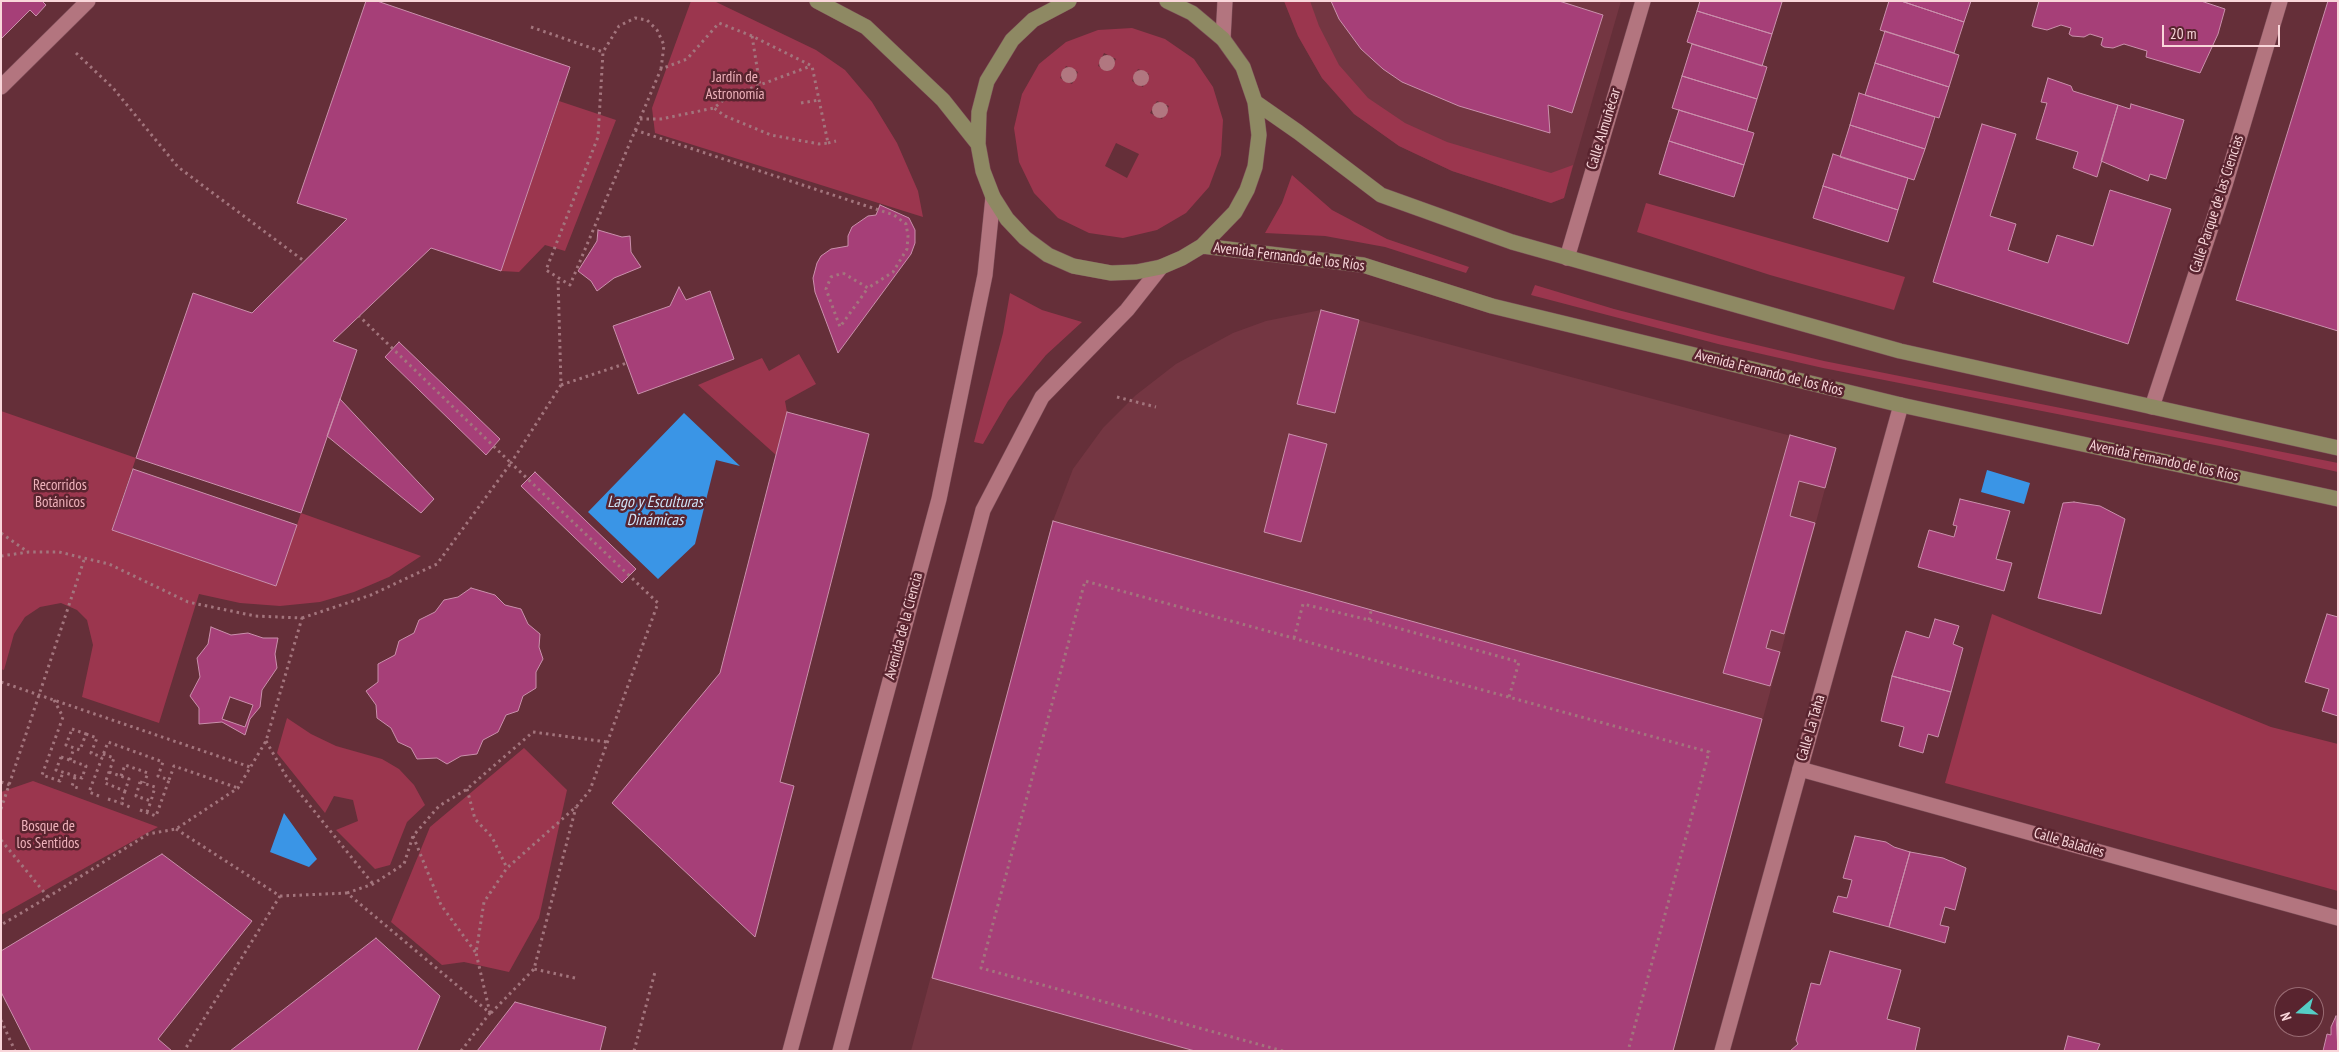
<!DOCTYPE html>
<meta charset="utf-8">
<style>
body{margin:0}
#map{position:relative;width:2339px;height:1052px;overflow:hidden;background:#652f39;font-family:"PT Sans Narrow",sans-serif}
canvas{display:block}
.frame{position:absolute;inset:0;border:2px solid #f9d6da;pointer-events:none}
.north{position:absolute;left:2274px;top:987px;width:50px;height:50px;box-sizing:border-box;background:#59242f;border:1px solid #996b73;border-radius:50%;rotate:251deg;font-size:14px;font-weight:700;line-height:20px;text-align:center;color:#f9d6da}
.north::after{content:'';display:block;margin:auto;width:18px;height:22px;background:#55cec6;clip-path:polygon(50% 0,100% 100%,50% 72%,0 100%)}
.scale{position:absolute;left:2162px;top:25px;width:118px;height:22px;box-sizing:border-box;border:2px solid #f9d6da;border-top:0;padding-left:6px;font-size:15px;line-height:18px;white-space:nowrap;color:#f9d6da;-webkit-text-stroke:4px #59242f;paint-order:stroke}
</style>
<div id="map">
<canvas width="2339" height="1052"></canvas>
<div class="frame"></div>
<div class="north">N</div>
<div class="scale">20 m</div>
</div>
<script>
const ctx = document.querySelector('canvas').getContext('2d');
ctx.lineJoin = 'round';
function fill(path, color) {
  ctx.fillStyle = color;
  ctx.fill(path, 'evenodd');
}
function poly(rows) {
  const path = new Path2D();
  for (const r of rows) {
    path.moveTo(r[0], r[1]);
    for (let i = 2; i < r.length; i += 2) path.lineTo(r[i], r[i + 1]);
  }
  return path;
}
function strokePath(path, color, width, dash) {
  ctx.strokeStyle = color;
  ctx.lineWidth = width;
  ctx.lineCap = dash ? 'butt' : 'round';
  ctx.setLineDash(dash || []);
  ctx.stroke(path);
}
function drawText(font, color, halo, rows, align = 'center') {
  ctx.font = font + ' "PT Sans Narrow",sans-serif';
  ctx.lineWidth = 5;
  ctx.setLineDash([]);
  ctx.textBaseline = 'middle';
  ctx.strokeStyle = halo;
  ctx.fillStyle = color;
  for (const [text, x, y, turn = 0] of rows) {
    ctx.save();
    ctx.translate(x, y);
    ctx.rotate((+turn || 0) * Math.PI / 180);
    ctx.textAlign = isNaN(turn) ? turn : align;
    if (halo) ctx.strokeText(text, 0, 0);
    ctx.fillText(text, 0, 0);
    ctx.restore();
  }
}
const built = poly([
 [1284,1,1621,1,1564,198,1551,203,1452,171,1399,146,1354,114,1322,78,1298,36],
 [1321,310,1836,448,1673,1051,911,1051,1053,521,1073,469,1103,428,1136,395,1176,364,1233,333,1266,321]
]);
const green = poly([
 [691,1,714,1,816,50,845,70,872,102,897,143,918,191,923,217,655,133,652,108],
 [1284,1,1310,1,1319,26,1339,65,1368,98,1405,123,1447,142,1551,173,1573,165,1564,198,1551,203,1452,171,1399,146,1354,114,1322,78,1298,36],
 [1132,28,1165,39,1194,59,1213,87,1223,120,1221,155,1209,187,1186,213,1157,230,1123,238,1089,233,1058,218,1034,193,1019,162,1014,128,1022,94,1039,64,1066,42,1098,30],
 [1104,53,1116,59,1110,71,1098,66],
 [1066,66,1078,72,1072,84,1060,78],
 [1138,69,1149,74,1143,87,1132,81],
 [1157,101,1169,106,1162,119,1150,113],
 [1116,143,1139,154,1127,178,1105,166],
 [559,101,616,120,565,251,545,245,519,272,501,271],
 [1292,175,1332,210,1387,239,1469,267,1466,273,1385,247,1325,236,1265,233,1282,203],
 [1646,203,1905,277,1894,310,1770,275,1637,232],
 [1535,285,1614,309,1719,336,1824,361,2338,463,2338,472,2220,446,1823,368,1718,344,1531,295],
 [1010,293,1042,310,1082,322,1046,355,1008,401,983,444,974,442,1003,333],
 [799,354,816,384,785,401,787,412,776,455,698,385,762,358,769,371],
 [1,411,136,458,112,529,123,534,276,586,301,513,421,556,389,577,354,592,320,602,280,606,240,603,199,594,159,723,82,697,93,645,87,620,77,610,61,603,40,607,25,617,14,634,4,670,1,669],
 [1992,614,2271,727,2338,744,2338,891,1945,783],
 [287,718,311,734,336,746,382,759,399,769,414,785,425,805,407,822,390,865,375,869,336,830,358,821,353,800,334,796,325,813,277,753],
 [524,748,567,790,539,918,509,972,464,962,442,965,391,922,430,827],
 [33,781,158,827,1,915,1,792]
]);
const water = poly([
 [684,413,740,466,716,460,695,544,658,579,588,512],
 [1987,470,2030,483,2024,504,1981,492],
 [284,813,317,859,309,867,270,852]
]);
const building = poly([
 [1,1,42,1,46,5,36,16,30,10,1,39,1,1],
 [366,1,377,1,570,67,501,271,431,248,333,341,357,350,301,513,136,458,193,293,252,313,347,219,297,203,366,1],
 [1331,1,1559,1,1603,15,1572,113,1548,105,1550,133,1459,106,1402,82,1383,69,1361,49,1339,19,1331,1],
 [1700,1,1778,1,1782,2,1772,34,1697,11,1700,1],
 [1889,1,1901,1,1964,22,1954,53,1880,30,1889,1],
 [1901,1,1971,1,1964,22,1901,1],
 [2039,1,2201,1,2225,9,2218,34,2200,73,2146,57,2147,51,2124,44,2113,48,2104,47,2101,45,2103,38,2090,34,2084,37,2072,36,2069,34,2071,28,2061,25,2047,30,2034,27,2032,26,2039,1],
 [2328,1,2338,1,2338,331,2236,300,2328,1],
 [1697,11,1772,34,1762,66,1687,42,1697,11],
 [1885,31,1959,55,1949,87,1875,63,1885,31],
 [1692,44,1767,67,1757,99,1682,76,1692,44],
 [1875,63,1949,87,1939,118,1865,95,1875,63],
 [1682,76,1757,99,1747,131,1672,108,1682,76],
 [2048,78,2071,86,2073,91,2118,105,2097,177,2073,168,2078,152,2036,139,2047,103,2041,102,2048,78],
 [1859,93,1935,117,1925,149,1850,125,1859,93],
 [2131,104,2184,120,2166,179,2150,174,2148,181,2101,161,2118,105,2130,109,2131,104],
 [1679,110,1754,133,1744,165,1669,141,1679,110],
 [1982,124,2016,134,1990,216,2016,224,2008,250,2048,263,2057,235,2093,246,2110,190,2171,209,2128,344,1933,282,1982,124],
 [1850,125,1925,149,1914,180,1840,157,1850,125],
 [1669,141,1744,165,1734,197,1659,174,1669,141],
 [1833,154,1908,178,1898,210,1823,186,1833,154],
 [1823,186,1898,210,1888,242,1813,218,1823,186],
 [880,205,909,218,915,230,915,243,911,254,838,353,815,292,813,278,817,263,821,256,831,249,848,246,848,236,852,227,868,216,876,215,880,205],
 [598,230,622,237,630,236,631,252,641,267,614,278,597,291,591,281,578,271,597,241,598,230],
 [679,287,686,300,710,291,734,359,638,394,613,326,670,306,679,287],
 [1321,310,1359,320,1335,413,1297,404,1321,310],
 [399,342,500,439,486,455,385,357,399,342],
 [340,399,434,499,421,513,327,436,340,399],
 [787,412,869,434,780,782,794,786,755,937,612,803,720,673,787,412],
 [1289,434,1327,444,1301,542,1264,532,1289,434],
 [1790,435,1836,448,1825,488,1799,481,1790,516,1815,523,1784,634,1771,630,1766,648,1780,652,1770,686,1723,673,1790,435],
 [133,469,297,525,276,586,112,530,133,469],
 [535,472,636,569,622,583,521,486,535,472],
 [1960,499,2010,511,1996,559,2012,563,2004,591,1918,567,1929,530,1954,537,1957,526,1953,525,1960,499],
 [2074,502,2100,506,2125,519,2101,614,2038,598,2063,503,2074,502],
 [1053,521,1762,719,1673,1051,1195,1051,932,978,1053,521],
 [471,588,495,595,505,605,521,609,528,624,540,634,539,647,543,659,536,672,536,688,523,696,518,711,506,715,498,732,483,740,477,754,461,756,447,764,437,758,417,759,411,748,398,742,391,728,377,718,376,705,366,691,378,682,378,664,395,655,399,641,414,633,419,620,435,612,444,600,458,597,471,588],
 [2327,614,2338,617,2338,716,2322,711,2329,689,2305,682,2327,614],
 [1935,619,1959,626,1953,644,1963,648,1951,692,1892,676,1906,631,1929,638,1935,619],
 [211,627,231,635,248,633,263,638,278,638,275,654,277,668,262,690,260,707,250,719,245,735,222,722,199,724,199,708,190,696,200,677,197,658,208,644,211,627],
 [1892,676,1951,692,1938,737,1928,734,1923,753,1899,746,1904,727,1881,721,1892,676],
 [230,697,253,705,245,727,222,719,230,697],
 [1855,836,1886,842,1894,847,1910,852,1889,927,1833,912,1838,896,1847,898,1852,880,1843,878,1855,836],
 [1910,852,1943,858,1966,868,1955,910,1945,907,1940,925,1949,927,1945,943,1889,927,1910,852],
 [162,854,252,921,158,1039,172,1051,31,1051,1,992,1,951,162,854],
 [376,938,440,996,417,1051,230,1051,376,938],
 [1830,951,1901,970,1887,1019,1920,1028,1915,1051,1790,1051,1798,1044,1796,1040,1811,983,1820,985,1830,951],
 [515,1002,606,1027,600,1051,477,1051,515,1002],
 [2336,1016,2338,1051,2323,1051,2327,1034,2331,1035,2331,1027,2336,1016],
 [2068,1036,2100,1044,2097,1051,2064,1051,2068,1036]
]);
const path = poly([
 [531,27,603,52],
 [752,36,760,86],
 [76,53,113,88,178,167,304,261],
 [661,69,664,45,657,30,647,20,635,18,619,26,603,52,598,137,546,270,570,285,661,69,687,59,719,23,752,36,812,66,828,143,819,144,771,135,725,116,714,108],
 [801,103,819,100],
 [640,119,661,119,714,108,727,97,811,66],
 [635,130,894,215,906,224,908,236,907,249,893,272,868,288],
 [828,143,836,141],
 [843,273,868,288,840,327,826,289,831,277,843,273],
 [561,385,627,363],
 [1117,397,1156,407],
 [1,533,28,552],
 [1,556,29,552,59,552,109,564,188,602,255,616,302,618,266,741,238,788,176,829,148,834,48,897],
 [302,618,371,595,437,564,511,463,359,316],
 [1369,620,1371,611],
 [1294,638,1303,604,1369,620,1519,662,1509,697],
 [1,682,250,767],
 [54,700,63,717,42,775,60,781,63,772],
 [72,729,86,734,80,750,66,745,72,729],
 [86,734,97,738,91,753,102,757],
 [266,741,286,776,373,884],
 [103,754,114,758,109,772,105,783,125,791,129,779,109,772],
 [61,757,86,766,82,778,56,770,61,757],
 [70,760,74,748],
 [121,776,125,765,148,773,144,783],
 [75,777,72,786,78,788],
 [1,782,10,785],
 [140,782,155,787,151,801,136,796,140,782],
 [467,789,475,819,492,837,507,868],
 [125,791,121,803,132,808],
 [99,796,89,792,108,742,163,762,158,776,169,780,174,766,238,788],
 [108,799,121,803],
 [1,809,85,557],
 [140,810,156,816,169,780],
 [147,812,151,801],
 [176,829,280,896,184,1051],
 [413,836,441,905,476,953],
 [1,840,48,897,1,925],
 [347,893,373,884,404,864,413,836,439,806,467,789,533,732,607,742],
 [280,896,347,893,490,1013,461,1051],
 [575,978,534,969,576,807],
 [490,1013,476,953,484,902,507,868,577,806,590,790,658,603,511,463,561,385,558,278],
 [491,1013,534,969],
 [1,1020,15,1051],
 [634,1051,655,972],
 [1283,1051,981,968,1085,581,1709,752,1628,1051]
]);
const pedestrian = poly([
 [1,87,88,1]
]);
const minor = poly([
 [1567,258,1643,1],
 [1800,769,2338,918]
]);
const tertiary = poly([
 [2152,407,2225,185,2280,1],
 [1722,1051,1901,405]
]);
const secondary = poly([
 [1223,39,1225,1],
 [790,1051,939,499,985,275,993,197],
 [840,1051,983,510,1042,397,1127,310,1161,267]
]);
const primary = poly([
 [817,1,866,27,943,100,978,144],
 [1069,1,1033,20,1012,40,987,81,979,112,978,144,983,171,993,197,1007,219,1025,238,1048,255,1073,266,1111,273,1136,272,1161,267,1182,258,1202,246,1235,212,1247,190,1255,167,1259,135,1255,102,1243,67,1223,39,1192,13,1167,1],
 [1255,102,1298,132,1381,195,1512,242,1900,351,2338,448],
 [1202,246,1363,265,1492,306,1901,405,2338,499]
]);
const trees = [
 [1107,63],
 [1069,75],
 [1141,78],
 [1160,110]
];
const parkNames = [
 ["Jardín de",735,78],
 ["Astronomía",735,95],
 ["Recorridos",60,486],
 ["Botánicos",60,503],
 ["Bosque de",48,827],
 ["los Sentidos",48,844]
];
const streetNames = [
 ["Calle Almuñécar",1604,129,-73],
 ["Calle Parque de las Ciencias",2217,204,-72],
 ["Avenida Fernando de los Ríos",1289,257,7],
 ["Avenida Fernando de los Ríos",1769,373,14],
 ["Avenida Fernando de los Ríos",2164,461,12],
 ["Avenida de la Ciencia",904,626,-75],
 ["Calle La Taha",1811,728,-74],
 ["Calle Baladíes",2069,843,16]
];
const waterNames = [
 ["Lago y Esculturas",655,502],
 ["Dinámicas",655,520]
];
fill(built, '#743642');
fill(green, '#9b364e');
fill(water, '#3a95e6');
fill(building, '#a63f78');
strokePath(building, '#ca90ac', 1);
strokePath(pedestrian, '#7c4e58', 16);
strokePath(minor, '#7c4e58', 16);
strokePath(tertiary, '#7c4e58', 16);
strokePath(secondary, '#7c4e58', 16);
strokePath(primary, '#7c4e58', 16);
strokePath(path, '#a3757d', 3, [2.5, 4]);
strokePath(pedestrian, '#b3757f', 15);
strokePath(minor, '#b3757f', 15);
strokePath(tertiary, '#b3757f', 15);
strokePath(secondary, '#b3757f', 15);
strokePath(primary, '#8e8963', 15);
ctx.fillStyle = '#b17780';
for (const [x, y] of trees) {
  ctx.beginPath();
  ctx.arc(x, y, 8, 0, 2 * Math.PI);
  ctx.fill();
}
drawText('15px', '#efb2bb', '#59242f', parkNames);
drawText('15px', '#f9d6da', '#59242f', streetNames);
drawText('italic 16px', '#cfe4f8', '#59242f', waterNames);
</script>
